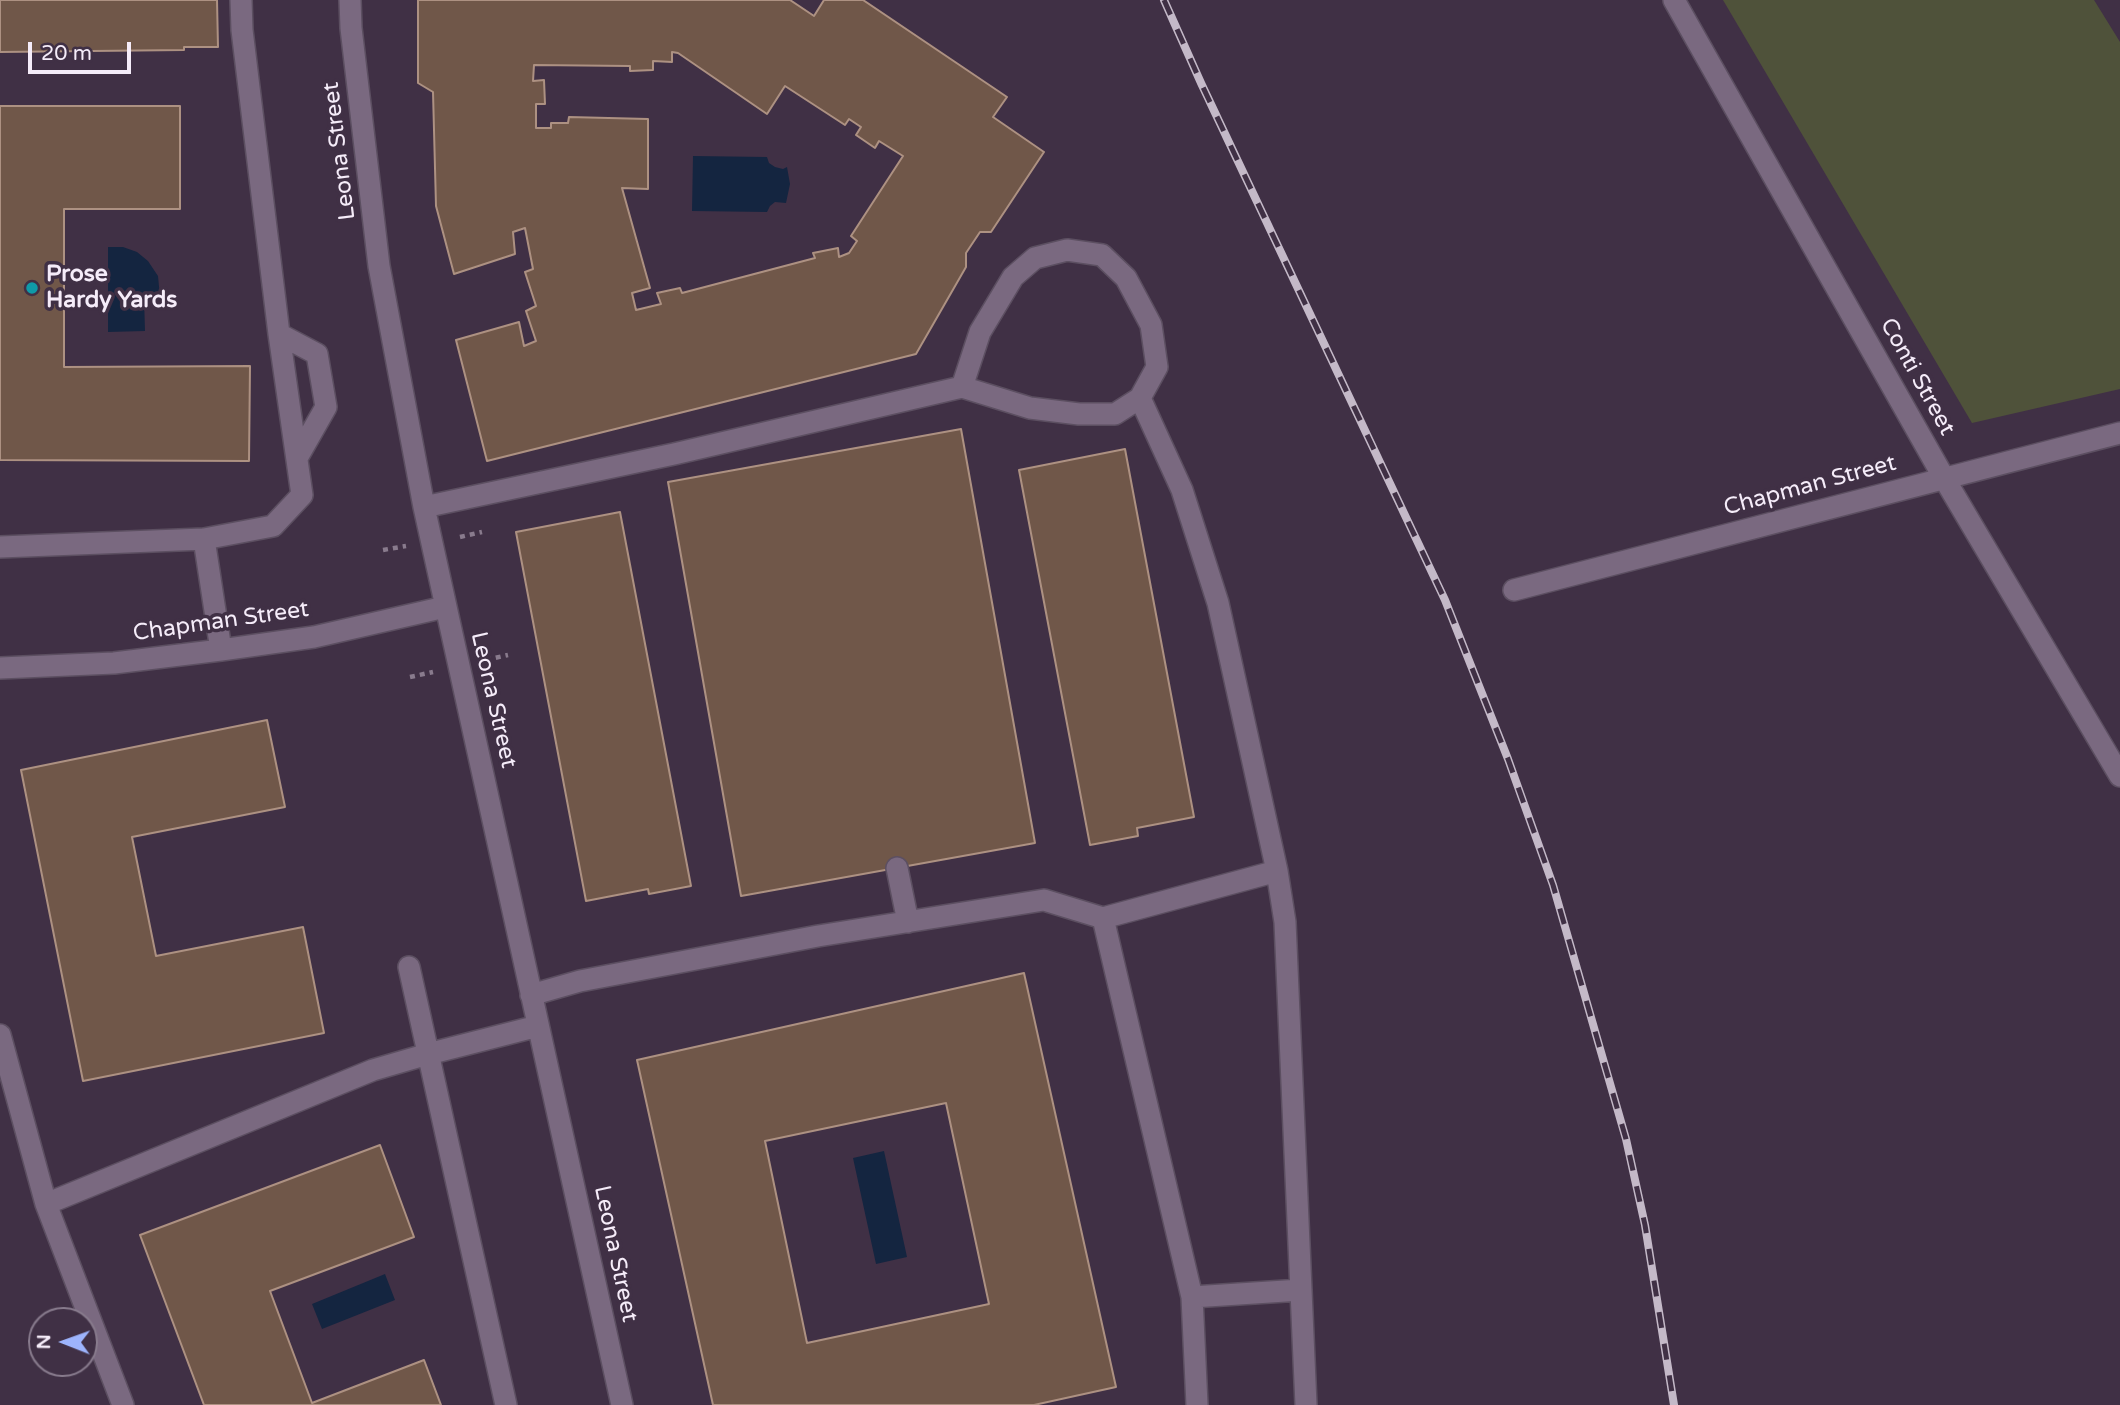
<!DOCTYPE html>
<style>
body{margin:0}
#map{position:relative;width:2120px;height:1405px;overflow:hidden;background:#403045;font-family:"Varela Round",sans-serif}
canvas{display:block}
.north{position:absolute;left:28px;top:1307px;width:70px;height:70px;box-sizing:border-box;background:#403045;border:2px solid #887b8d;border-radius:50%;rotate:271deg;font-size:19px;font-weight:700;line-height:28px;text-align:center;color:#f5ecf9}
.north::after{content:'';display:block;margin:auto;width:24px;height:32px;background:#9db4fd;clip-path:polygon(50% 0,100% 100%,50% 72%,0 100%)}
.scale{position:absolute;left:28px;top:42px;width:103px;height:32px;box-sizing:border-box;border:4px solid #f5ecf9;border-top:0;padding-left:9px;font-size:21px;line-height:24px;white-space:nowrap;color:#f5ecf9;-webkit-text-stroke:5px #403045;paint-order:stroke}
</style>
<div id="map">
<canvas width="2120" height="1405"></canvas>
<div class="north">N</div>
<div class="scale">20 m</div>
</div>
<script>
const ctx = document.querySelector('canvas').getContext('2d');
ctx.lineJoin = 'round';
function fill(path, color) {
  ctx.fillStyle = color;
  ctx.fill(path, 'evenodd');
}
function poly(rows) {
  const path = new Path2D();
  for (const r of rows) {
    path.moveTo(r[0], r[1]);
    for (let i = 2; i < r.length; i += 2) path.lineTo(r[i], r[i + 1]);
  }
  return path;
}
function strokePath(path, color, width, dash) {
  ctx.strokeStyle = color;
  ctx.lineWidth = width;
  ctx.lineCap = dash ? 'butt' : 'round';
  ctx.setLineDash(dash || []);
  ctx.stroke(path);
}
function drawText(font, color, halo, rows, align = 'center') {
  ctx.font = font + ' "Varela Round",sans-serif';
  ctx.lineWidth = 7;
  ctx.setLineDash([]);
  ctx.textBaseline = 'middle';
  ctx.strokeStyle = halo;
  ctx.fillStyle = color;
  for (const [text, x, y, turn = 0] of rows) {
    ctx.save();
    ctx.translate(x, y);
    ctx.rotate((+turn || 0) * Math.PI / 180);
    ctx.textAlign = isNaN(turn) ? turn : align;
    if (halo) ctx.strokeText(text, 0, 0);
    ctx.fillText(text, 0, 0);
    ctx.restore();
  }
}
const green = poly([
 [1723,0,2094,0,2120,42,2120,389,1972,423]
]);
const water = poly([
 [693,156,767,157,769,163,775,167,783,169,787,167,790,184,786,203,775,202,770,206,767,212,692,211],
 [108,247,123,247,137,252,148,261,158,276,160,297,144,297,145,331,108,332],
 [884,1151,907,1257,876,1264,853,1158],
 [385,1274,395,1300,322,1329,312,1304]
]);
const building = poly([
 [0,0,217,0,218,47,184,47,184,50,0,52,0,0],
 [418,0,790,0,814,16,824,0,863,0,1007,97,993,117,1044,152,991,232,980,232,966,253,966,267,916,354,487,461,456,340,519,322,524,346,536,341,526,311,536,306,525,272,533,269,525,228,513,232,515,254,454,274,436,206,433,92,418,83,418,0],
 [672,52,678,53,767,114,785,86,845,125,849,119,861,127,856,135,875,148,879,141,903,156,851,236,857,241,849,253,839,257,838,248,813,253,815,258,682,293,680,288,657,293,661,304,636,310,632,293,650,288,622,188,648,189,648,119,569,117,568,123,551,123,551,128,536,128,536,104,545,104,544,80,533,81,534,65,630,66,630,71,653,70,653,61,672,62,672,52],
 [0,106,180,106,180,209,64,209,64,367,250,366,249,461,0,460,0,106],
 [961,429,1035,843,741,896,668,482,961,429],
 [1125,449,1194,817,1137,828,1138,836,1090,845,1019,470,1125,449],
 [620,512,691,886,649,894,648,889,586,901,516,532,620,512],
 [267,720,285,807,132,837,156,956,303,927,324,1033,83,1081,21,770,267,720],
 [1024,973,1116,1387,1034,1405,713,1405,637,1060,1024,973],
 [946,1103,989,1304,807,1343,765,1141,946,1103],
 [380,1145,414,1237,270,1291,312,1403,424,1360,441,1405,204,1405,140,1235,380,1145]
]);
const path = poly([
 [460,537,482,532],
 [383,550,406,546],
 [486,660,508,655],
 [410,677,433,672]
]);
const minor = poly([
 [350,0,351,28,379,266,424,507,622,1405],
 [1674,0,1944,478,2120,776],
 [279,334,317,354,326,407,297,458],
 [1140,398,1182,490,1218,603,1277,871,1285,922,1306,1405],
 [424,507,674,454,962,387,1030,408,1079,414,1115,414,1140,398,1157,367,1151,325,1126,278,1102,255,1067,250,1035,258,1013,277,980,332,962,387],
 [204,539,221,650],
 [0,547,204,539,273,526,302,495,279,334,242,30,241,0],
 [1514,590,2120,433],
 [0,668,114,663,221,650,314,637,445,607],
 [897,868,908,922],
 [1103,918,1277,871],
 [409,967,506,1405],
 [531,995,580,981,818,936,1044,900,1103,918,1192,1297,1197,1405],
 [0,1035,46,1204,123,1405],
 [46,1204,373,1070,428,1054,538,1026],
 [1192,1297,1301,1290]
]);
const rail = poly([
 [1164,0,1201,83,1445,600,1508,759,1553,885,1626,1139,1645,1225,1674,1405]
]);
const markers = [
 [32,288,7,"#0f9aa8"]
];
const streetNames = [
 ["Leona Street",340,151,-97],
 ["Conti Street",1917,377,61],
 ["Chapman Street",1810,486,-15],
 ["Chapman Street",221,622,-8],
 ["Leona Street",493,700,77],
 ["Leona Street",615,1254,78]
];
const poiNames = [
 ["Prose",46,275],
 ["Hardy Yards",46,301]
];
fill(green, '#4f523a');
fill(water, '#142540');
fill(building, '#705749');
strokePath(building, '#ad9182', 2);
strokePath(minor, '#5c4f61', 24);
strokePath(path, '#897b8d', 4.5, [5, 5]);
strokePath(minor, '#7a6980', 21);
strokePath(rail, '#c4b9c8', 8);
strokePath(rail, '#403045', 5, [16]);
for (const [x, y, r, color] of markers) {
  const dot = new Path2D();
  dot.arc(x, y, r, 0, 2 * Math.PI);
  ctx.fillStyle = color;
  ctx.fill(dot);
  strokePath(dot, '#403045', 2.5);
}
drawText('23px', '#f5ecf9', '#403045', streetNames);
drawText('bold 23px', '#f5ecf9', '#403045', poiNames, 'left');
</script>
